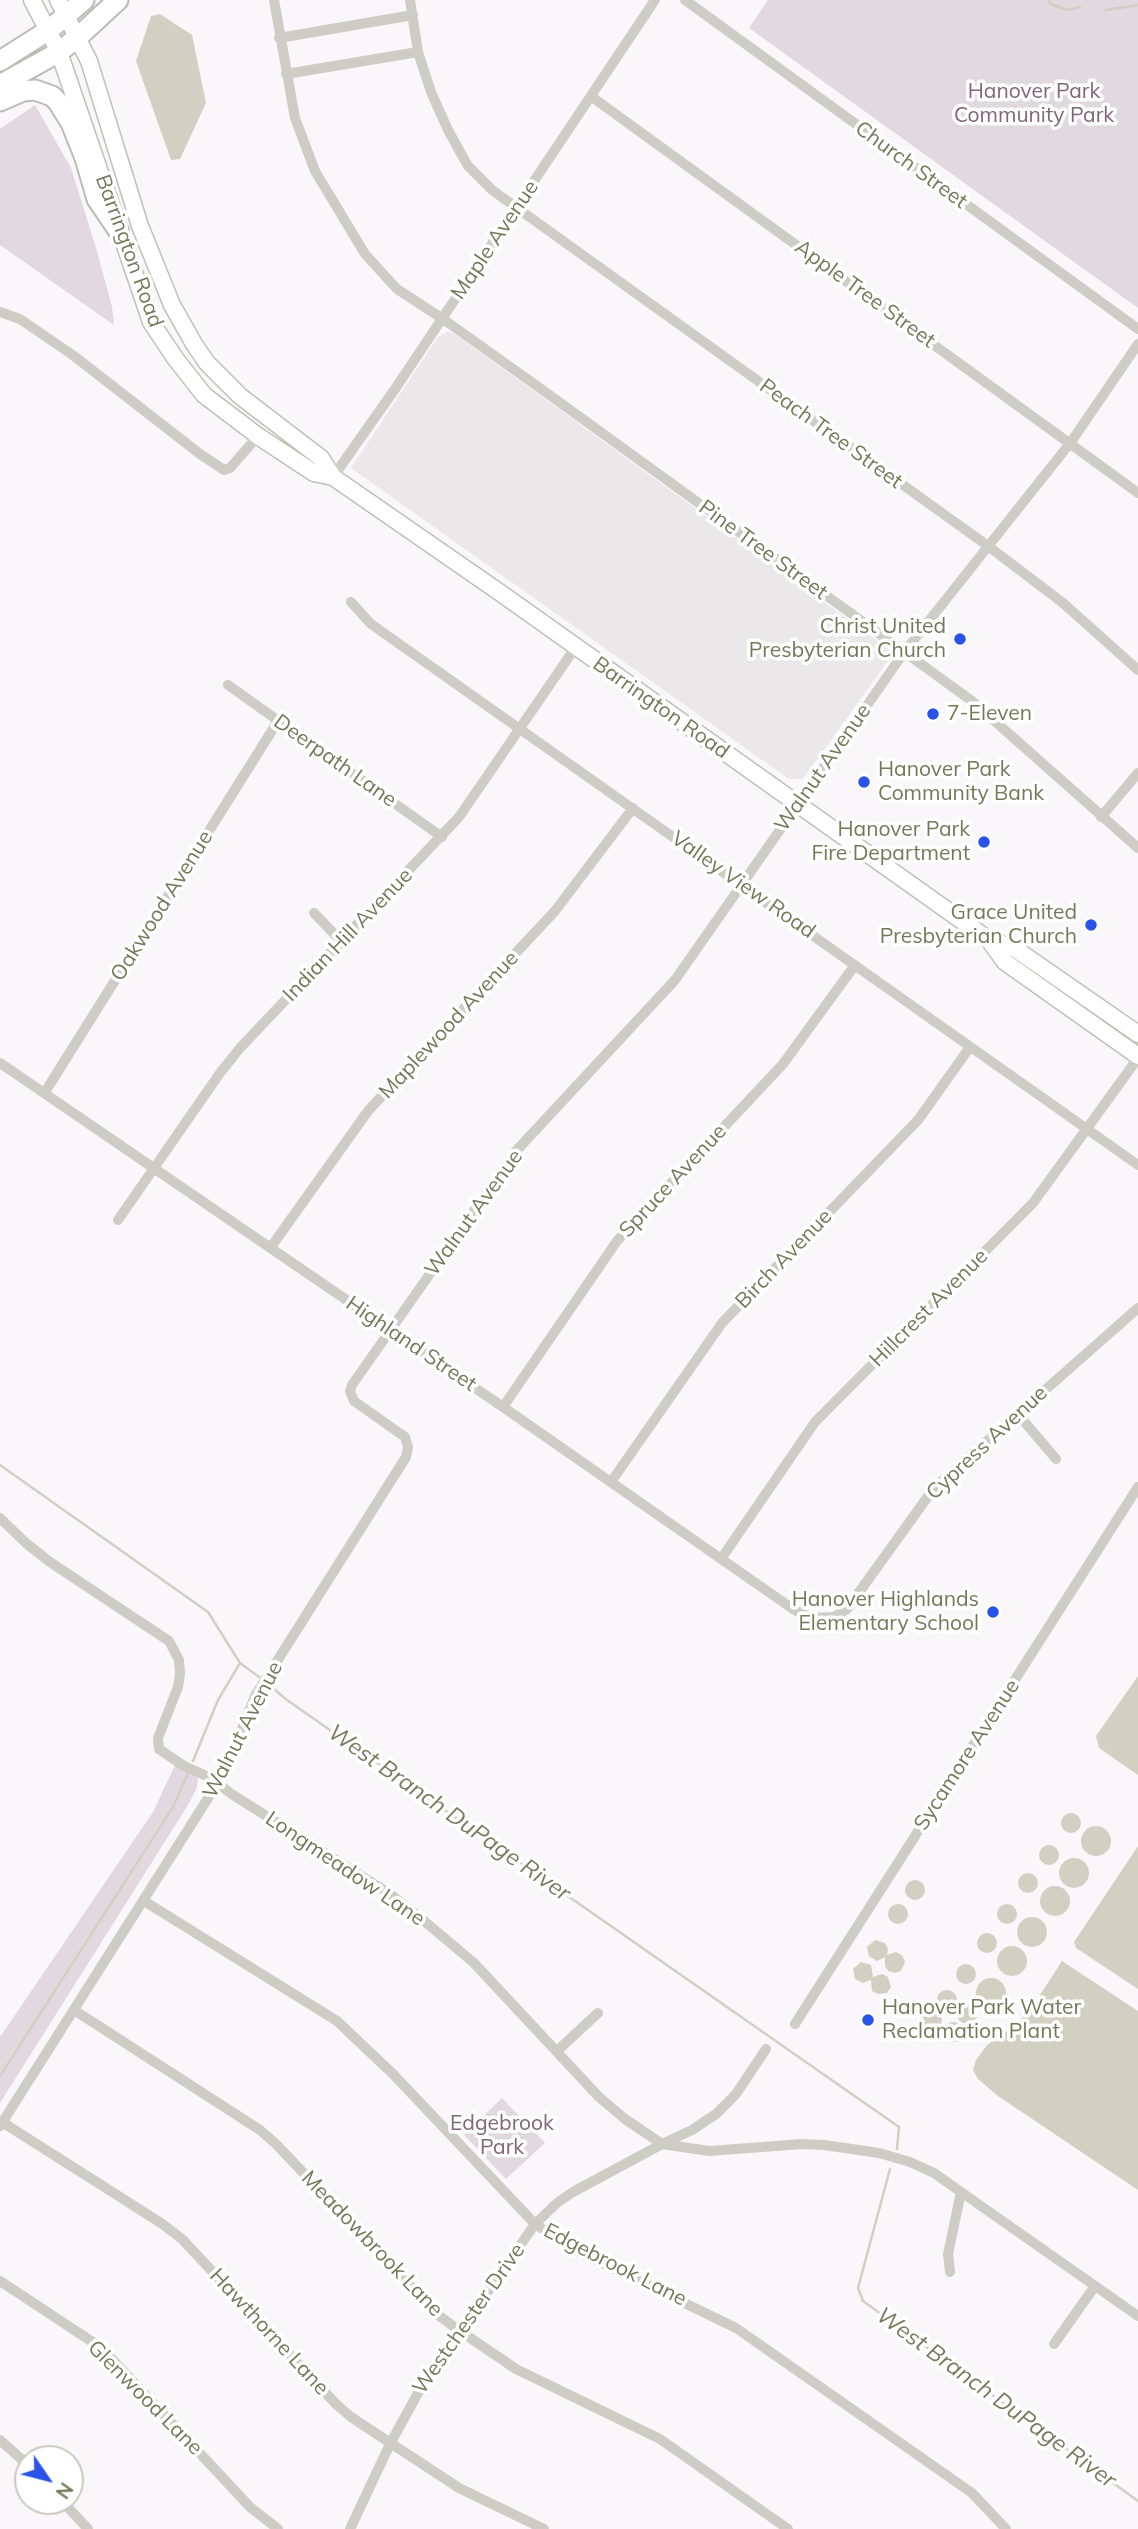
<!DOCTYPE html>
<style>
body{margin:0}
#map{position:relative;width:1138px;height:2529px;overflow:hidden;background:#f9f7fa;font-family:Mulish,sans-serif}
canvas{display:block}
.north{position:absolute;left:14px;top:2445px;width:70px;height:70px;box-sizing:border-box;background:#fff;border:2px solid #c9c9bd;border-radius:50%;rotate:125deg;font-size:19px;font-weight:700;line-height:28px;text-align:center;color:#77775b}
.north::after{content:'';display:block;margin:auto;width:24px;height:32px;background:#2952e8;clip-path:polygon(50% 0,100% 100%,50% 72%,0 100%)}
</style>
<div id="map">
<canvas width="1138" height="2529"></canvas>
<div class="north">N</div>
</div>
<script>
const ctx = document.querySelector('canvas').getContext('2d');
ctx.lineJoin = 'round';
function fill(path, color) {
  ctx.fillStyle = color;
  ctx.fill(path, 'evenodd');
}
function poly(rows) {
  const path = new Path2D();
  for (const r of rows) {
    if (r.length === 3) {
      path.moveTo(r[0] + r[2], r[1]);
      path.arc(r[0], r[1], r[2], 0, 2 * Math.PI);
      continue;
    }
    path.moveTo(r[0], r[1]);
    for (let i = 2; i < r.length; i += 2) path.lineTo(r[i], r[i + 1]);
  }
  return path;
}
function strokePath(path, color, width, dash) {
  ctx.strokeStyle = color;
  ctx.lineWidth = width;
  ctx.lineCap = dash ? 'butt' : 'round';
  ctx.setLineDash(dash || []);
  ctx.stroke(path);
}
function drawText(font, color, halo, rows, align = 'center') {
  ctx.font = font + ' Mulish,sans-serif';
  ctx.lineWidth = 7;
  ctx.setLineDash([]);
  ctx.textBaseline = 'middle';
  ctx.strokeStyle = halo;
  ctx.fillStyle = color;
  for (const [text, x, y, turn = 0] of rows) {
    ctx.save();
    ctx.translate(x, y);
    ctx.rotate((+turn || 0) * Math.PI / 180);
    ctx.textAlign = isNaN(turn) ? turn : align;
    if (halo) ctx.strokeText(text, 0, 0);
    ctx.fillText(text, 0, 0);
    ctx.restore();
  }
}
const built = poly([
 [447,332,453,333,560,410,890,650,888,661,803,779,789,779,351,468,438,337]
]);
const green = poly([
 [768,0,1138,0,1138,308,749,28],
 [35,105,71,168,97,251,112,307,114,325,0,245,0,129],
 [175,1765,196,1775,198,1779,197,1787,188,1805,0,2103,0,2037,153,1812],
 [502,2098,545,2143,506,2179,464,2135]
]);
const water = poly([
 [160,14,192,35,206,103,180,159,171,160,136,61,151,16],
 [1138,1676,1138,1775,1099,1748,1096,1736],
 [1071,1823,10],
 [1096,1841,15],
 [1049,1855,10],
 [1138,1846,1138,1989,1076,1948,1074,1942],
 [1074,1873,15],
 [1028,1883,10],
 [915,1890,10],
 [1055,1901,15],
 [898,1914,10],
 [1007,1914,10],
 [1032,1932,15],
 [987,1943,10],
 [875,1940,885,1943,888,1949,887,1955,896,1952,902,1955,905,1962,901,1971,895,1973,888,1971,885,1966,885,1957,877,1961,869,1956,867,1947],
 [1012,1961,15],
 [1062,1961,1138,2011,1138,2190,998,2096,978,2079,973,2070,976,2060,987,2045,1015,2025,1031,2009],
 [861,1962,871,1965,873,1977,882,1974,888,1977,891,1987,887,1993,878,1994,872,1991,871,1980,863,1983,855,1979,853,1969],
 [966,1974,10],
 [991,1993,15],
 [947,2000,10],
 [967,2014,10],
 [932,2020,10],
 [953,2032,10]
]);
const stream = poly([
 [1048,0,1051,4,1067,10,1080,7],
 [1106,10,1138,5],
 [0,1465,208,1612,240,1663,262,1679],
 [267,1683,287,1700,899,2127,897,2149],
 [193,1761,218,1700,240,1663],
 [0,2076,173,1807,188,1773],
 [890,2169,858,2288,863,2301,1138,2501]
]);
const minor = poly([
 [274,0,295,118,315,171,365,254,397,289,443,319,544,391,972,701,1138,848],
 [410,0,418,52,431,92,448,130,468,166,492,190,988,546,1063,603,1138,670],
 [685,0,1138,329],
 [279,38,413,15],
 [286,74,418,52],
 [592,97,1138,493],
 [0,312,20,319,74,356,200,454,224,470,230,468,258,436],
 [333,477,395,389,655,0],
 [351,602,371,624,1138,1165],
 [228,685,442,837],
 [1101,817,1138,773],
 [314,913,341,941],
 [0,1063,503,1407,793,1609,811,1618,834,1617,847,1609,934,1488,1138,1308],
 [45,1092,278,721],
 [118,1220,220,1073,240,1048,459,817,575,648],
 [271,1247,368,1111,555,911,633,808],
 [503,1407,617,1241,783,1064,855,965],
 [1017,1413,1056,1459],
 [611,1482,722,1323,918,1120,970,1047],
 [0,1518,27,1544,50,1562,169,1641,179,1660,180,1674,178,1687,158,1738,159,1749,184,1766,211,1778,230,1793,390,1894,423,1920,474,1963,599,2097,625,2119,662,2144,709,2151,802,2144,824,2145,879,2153,910,2162,934,2173,1138,2316],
 [721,1559,815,1422,1033,1203,1138,1058],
 [144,1901,337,2021,393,2074,535,2224,577,2251,736,2328,972,2493,1006,2529],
 [74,2010,260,2130,276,2144,438,2315,460,2331,516,2369,660,2439,788,2529],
 [795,2024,1138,1487],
 [557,2051,598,2013],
 [2,2122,161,2223,182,2239,336,2404,351,2417,459,2488,544,2529],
 [0,2126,217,1784,226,1769,255,1696,406,1457,408,1447,405,1437,354,1401,350,1391,352,1385,516,1151,675,980,905,651,1071,442,1138,344],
 [950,2272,948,2254,961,2192],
 [0,2281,91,2341,110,2357,250,2507,278,2529],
 [1054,2344,1095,2286],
 [0,2440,28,2465],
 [62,2501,88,2529],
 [350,2529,390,2444,423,2384,535,2224,557,2203,573,2192,662,2144,692,2130,716,2114,736,2094,766,2049]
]);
const secondary = poly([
 [32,0,59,52,151,322,175,358,204,395,258,436,314,473,333,477,502,594,989,940,1014,948,1138,1034],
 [58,0,89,61,140,226,172,305,194,344,207,363,240,396,321,458,333,477],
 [989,940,1005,962,1138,1056]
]);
const trunk = poly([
 [0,61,49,30,84,0],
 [0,85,59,52,78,37,118,0],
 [0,101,23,91,35,90,52,96,58,102,71,123,85,158,97,199,118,230]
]);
const markers = [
 [960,639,7,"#2952e8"],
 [933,714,7,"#2952e8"],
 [864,782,7,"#2952e8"],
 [984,842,7,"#2952e8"],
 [1091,925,7,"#2952e8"],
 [993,1612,7,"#2952e8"],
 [868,2020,7,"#2952e8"]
];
const parkNames = [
 ["Hanover Park",1034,92],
 ["Community Park",1034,116],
 ["Edgebrook",502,2124],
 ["Park",502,2148]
];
const streetNames = [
 ["Church Street",911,165,36],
 ["Maple Avenue",495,240,-56],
 ["Barrington Road",129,251,70],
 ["Apple Tree Street",865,294,36],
 ["Peach Tree Street",831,434,36],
 ["Pine Tree Street",763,550,36],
 ["Barrington Road",661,708,35],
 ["Deerpath Lane",335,761,35],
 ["Walnut Avenue",823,768,-55],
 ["Valley View Road",743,885,35],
 ["Oakwood Avenue",162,906,-58],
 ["Indian Hill Avenue",348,935,-46],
 ["Maplewood Avenue",449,1025,-47],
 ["Spruce Avenue",673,1181,-47],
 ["Walnut Avenue",474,1213,-54],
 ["Birch Avenue",784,1259,-46],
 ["Hillcrest Avenue",929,1308,-45],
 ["Highland Street",411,1344,34],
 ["Cypress Avenue",987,1443,-43],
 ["Walnut Avenue",243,1730,-63],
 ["Sycamore Avenue",967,1755,-57],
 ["Longmeadow Lane",345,1869,34],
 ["Meadowbrook Lane",372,2244,46],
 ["Edgebrook Lane",615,2265,27],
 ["Westchester Drive",469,2319,-55],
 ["Hawthorne Lane",269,2332,47],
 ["Glenwood Lane",145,2398,45]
];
const poiNames = [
 ["Christ United",946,627],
 ["Presbyterian Church",946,651],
 ["7-Eleven",947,714,"left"],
 ["Hanover Park",878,770,"left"],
 ["Community Bank",878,794,"left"],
 ["Hanover Park",970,830],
 ["Fire Department",970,854],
 ["Grace United",1077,913],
 ["Presbyterian Church",1077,937],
 ["Hanover Highlands",979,1600],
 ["Elementary School",979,1624],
 ["Hanover Park Water",882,2008,"left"],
 ["Reclamation Plant",882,2032,"left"]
];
const waterNames = [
 ["West Branch DuPage River",449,1813,35],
 ["West Branch DuPage River",996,2398,36]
];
fill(built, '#eae8e8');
fill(green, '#e2d8e0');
fill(water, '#d2cfc3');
strokePath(stream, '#d2cfc3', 2.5);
strokePath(secondary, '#c0c0b5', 19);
strokePath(trunk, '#bcbcb3', 23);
strokePath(minor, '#cdcdc5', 10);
strokePath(secondary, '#fff', 16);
strokePath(trunk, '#fff', 19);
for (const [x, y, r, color] of markers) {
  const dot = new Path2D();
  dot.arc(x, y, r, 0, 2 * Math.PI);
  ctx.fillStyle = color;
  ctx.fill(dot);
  strokePath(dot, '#fff', 2.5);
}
drawText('21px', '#806777', '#fff', parkNames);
drawText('21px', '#77775b', '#fff', streetNames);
drawText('21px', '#77775b', '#fff', poiNames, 'right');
drawText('italic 23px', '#7c775e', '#fff', waterNames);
</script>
